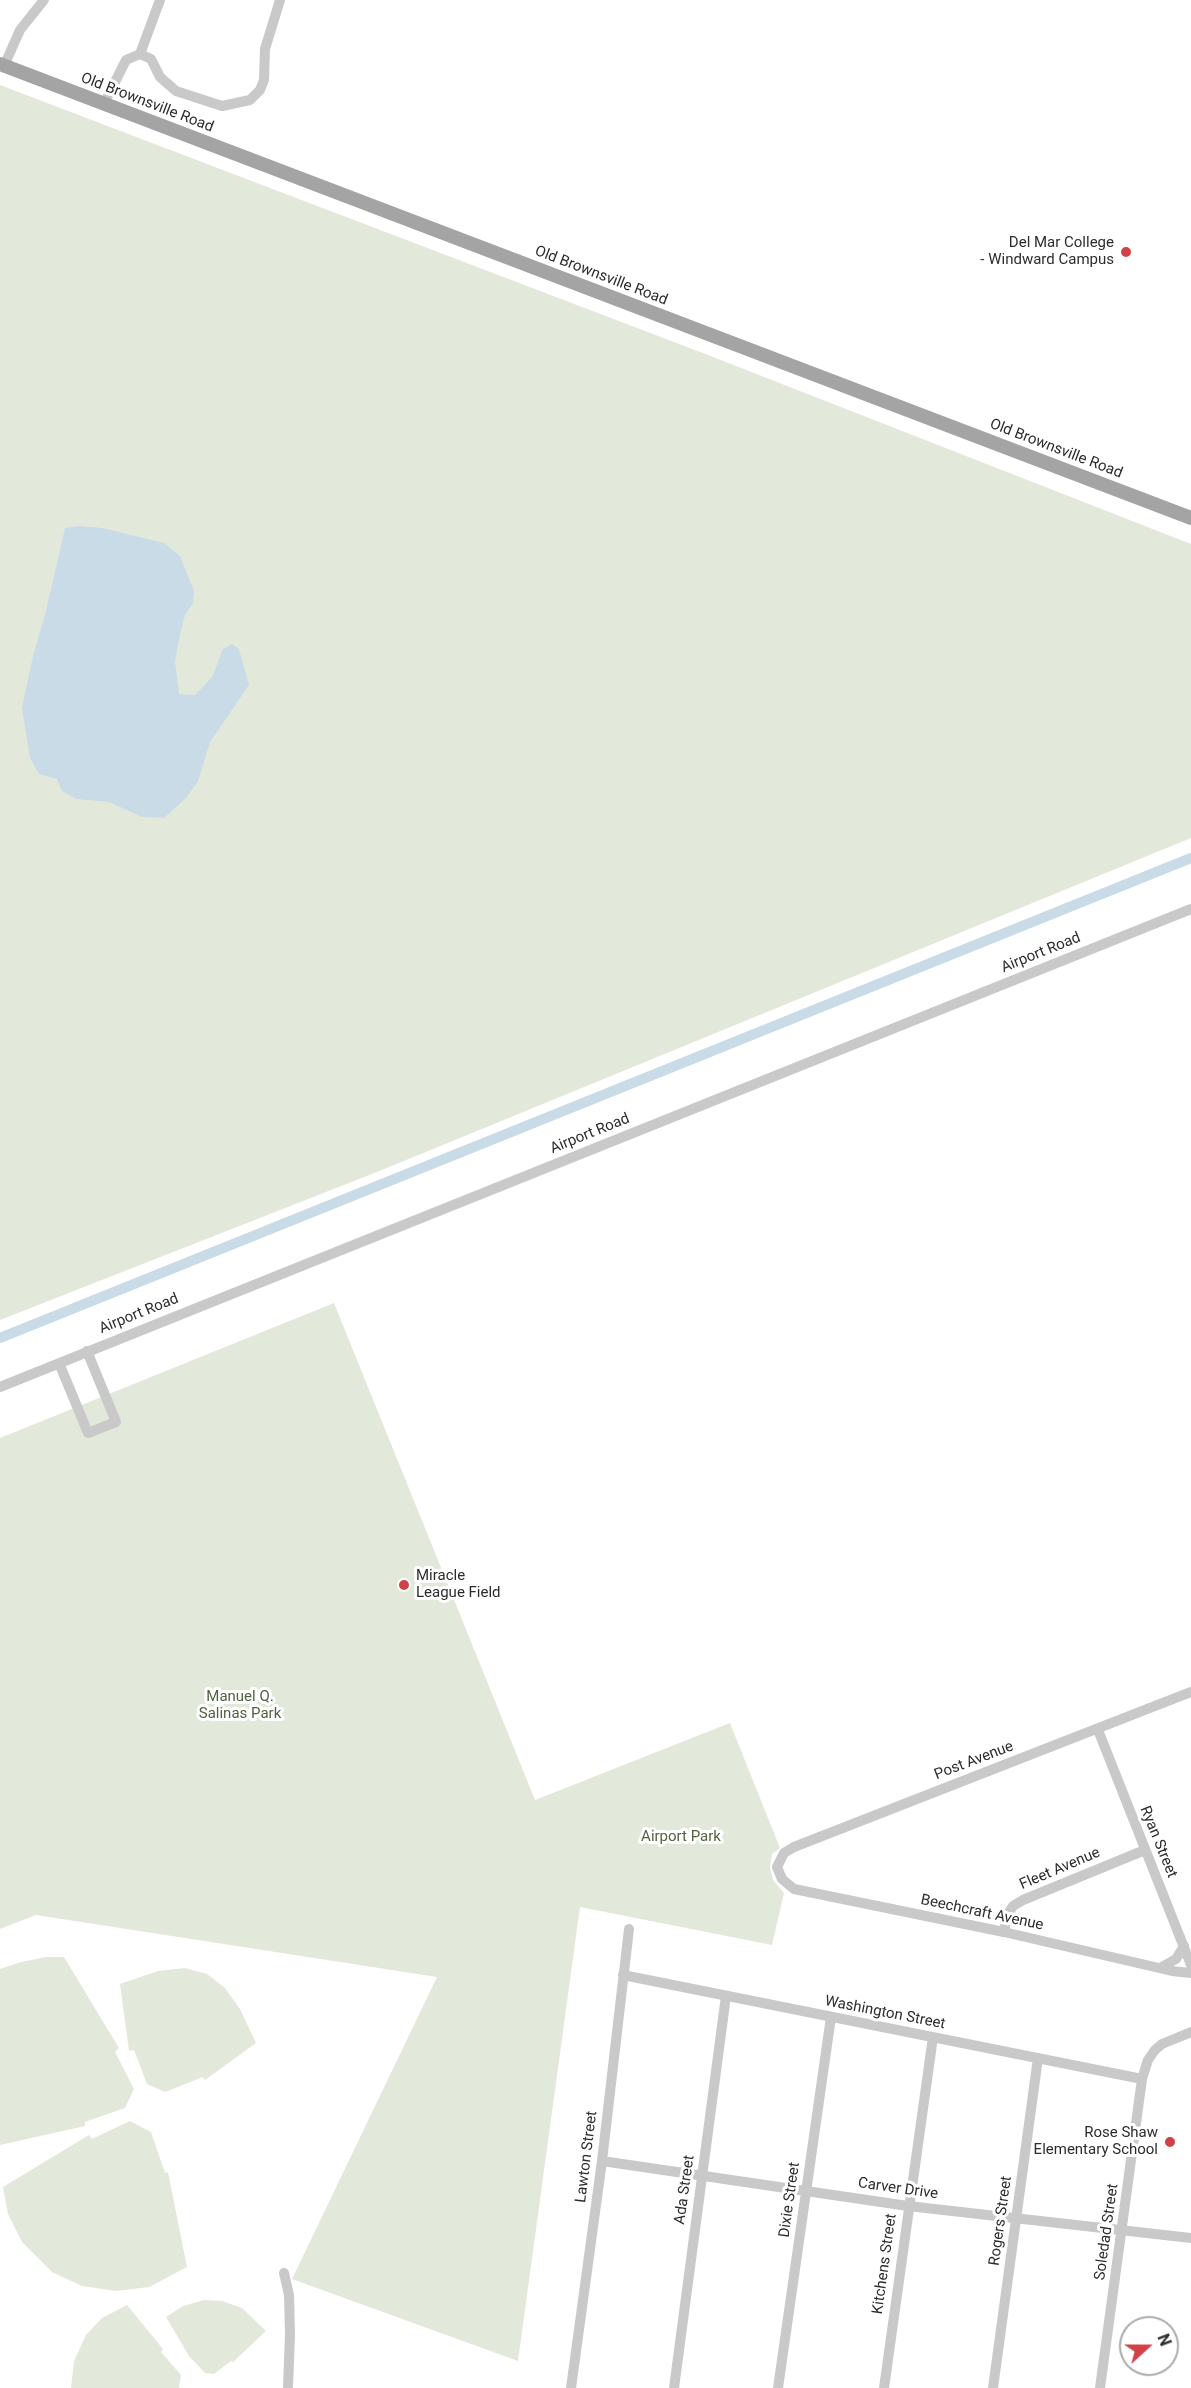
<!DOCTYPE html>
<style>
body{margin:0}
#map{position:relative;width:1191px;height:2388px;overflow:hidden;background:#fff;font-family:Roboto,sans-serif}
canvas{display:block}
.north{position:absolute;left:1119px;top:2316px;width:60px;height:60px;box-sizing:border-box;background:#fff;border:2px solid #ababab;border-radius:50%;rotate:69deg;font-size:16px;font-weight:700;line-height:24px;text-align:center;color:#2c2c2c}
.north::after{content:'';display:block;margin:auto;width:21px;height:27px;background:#d14148;clip-path:polygon(50% 0,100% 100%,50% 72%,0 100%)}
</style>
<div id="map">
<canvas width="1191" height="2388"></canvas>
<div class="north">N</div>
</div>
<script>
const ctx = document.querySelector('canvas').getContext('2d');
ctx.lineJoin = 'round';
function fill(path, color) {
  ctx.fillStyle = color;
  ctx.fill(path, 'evenodd');
}
function poly(rows) {
  const path = new Path2D();
  for (const r of rows) {
    path.moveTo(r[0], r[1]);
    for (let i = 2; i < r.length; i += 2) path.lineTo(r[i], r[i + 1]);
  }
  return path;
}
function strokePath(path, color, width, dash) {
  ctx.strokeStyle = color;
  ctx.lineWidth = width;
  ctx.lineCap = dash ? 'butt' : 'round';
  ctx.setLineDash(dash || []);
  ctx.stroke(path);
}
function drawText(font, color, halo, rows, align = 'center') {
  ctx.font = font + ' Roboto,sans-serif';
  ctx.lineWidth = 6;
  ctx.setLineDash([]);
  ctx.textBaseline = 'middle';
  ctx.strokeStyle = halo;
  ctx.fillStyle = color;
  for (const [text, x, y, turn = 0] of rows) {
    ctx.save();
    ctx.translate(x, y);
    ctx.rotate((+turn || 0) * Math.PI / 180);
    ctx.textAlign = isNaN(turn) ? turn : align;
    if (halo) ctx.strokeText(text, 0, 0);
    ctx.fillText(text, 0, 0);
    ctx.restore();
  }
}
const green = poly([
 [0,85,708,355,1191,544,1191,838,377,1172,0,1320],
 [334,1303,535,1800,730,1723,780,1848,772,1854,770,1868,773,1880,784,1893,772,1945,580,1907,518,2361,292,2279,437,1977,36,1915,0,1929,0,1438],
 [46,1957,64,1957,119,2048,115,2052,134,2089,125,2108,85,2122,85,2126,0,2145,0,1969,21,1962],
 [185,1968,207,1974,225,1988,240,2009,256,2043,205,2080,203,2077,165,2092,147,2084,134,2050,129,2051,120,1984,158,1971],
 [130,2121,151,2132,165,2173,168,2172,187,2267,149,2287,116,2291,82,2286,52,2272,22,2242,8,2214,3,2187,89,2135,92,2139],
 [204,2300,222,2301,242,2308,266,2331,233,2362,231,2361,214,2374,205,2373,189,2356,166,2317,183,2306],
 [127,2305,163,2349,161,2352,181,2375,179,2388,71,2388,74,2361,86,2335,102,2318]
]);
const water = poly([
 [78,526,102,528,164,543,180,556,194,591,193,603,185,615,179,639,175,661,179,694,195,695,212,677,223,649,232,644,239,649,249,685,210,742,198,781,186,798,164,818,142,817,109,802,76,799,62,791,57,779,39,774,30,758,22,708,33,656,46,611,65,528]
]);
const canal = poly([
 [0,1338,1191,858]
]);
const minor = poly([
 [140,54,151,59,160,77,176,91,222,106,250,100,260,90,264,80,265,49,280,0],
 [4,66,20,30,44,0],
 [104,104,126,60,140,54,160,0],
 [59,1363,88,1433,116,1422,87,1351],
 [0,1387,1191,909],
 [1191,1692,794,1847,784,1853,777,1867,782,1879,794,1889,1004,1932,1172,1971,1191,1973],
 [1098,1730,1191,1965],
 [1004,1932,1007,1915,1013,1906,1023,1900,1145,1850],
 [1160,1968,1176,1959,1184,1946],
 [623,1975,1142,2079],
 [602,2161,908,2206,1191,2238],
 [284,2273,289,2295,290,2334,288,2388],
 [571,2388,602,2161,629,1929],
 [674,2388,726,1996],
 [778,2388,831,2017],
 [884,2388,933,2037],
 [993,2388,1038,2058],
 [1100,2388,1142,2079,1148,2060,1155,2050,1162,2044,1191,2032]
]);
const major = poly([
 [0,64,1191,518]
]);
const markers = [
 [1126,252,6,"#d14148"],
 [404,1585,6,"#d14148"],
 [1170,2142,6,"#d14148"]
];
const streetNames = [
 ["Old Brownsville Road",147,103,21],
 ["Old Brownsville Road",601,276,21],
 ["Old Brownsville Road",1056,449,21],
 ["Airport Road",1041,953,-22],
 ["Airport Road",590,1134,-22],
 ["Airport Road",139,1314,-22],
 ["Post Avenue",974,1761,-21],
 ["Ryan Street",1158,1842,68],
 ["Fleet Avenue",1060,1869,-23],
 ["Beechcraft Avenue",982,1913,12],
 ["Washington Street",885,2013,11],
 ["Lawton Street",587,2157,-83],
 ["Carver Drive",898,2189,8],
 ["Ada Street",685,2190,-82],
 ["Dixie Street",790,2200,-82],
 ["Rogers Street",1001,2221,-82],
 ["Soledad Street",1107,2232,-82],
 ["Kitchens Street",885,2264,-82]
];
const poiNames = [
 ["Del Mar College",1114,243],
 ["- Windward Campus",1114,260],
 ["Miracle",416,1576,"left"],
 ["League Field",416,1593,"left"],
 ["Rose Shaw",1158,2133],
 ["Elementary School",1158,2150]
];
const parkNames = [
 ["Manuel Q.",240,1697],
 ["Salinas Park",240,1714],
 ["Airport Park",681,1837]
];
fill(green, '#e2e9db');
fill(water, '#c9dbe7');
strokePath(canal, '#c9dbe7', 10);
strokePath(minor, '#c9c9c9', 10);
strokePath(major, '#a4a4a4', 14);
for (const [x, y, r, color] of markers) {
  const dot = new Path2D();
  dot.arc(x, y, r, 0, 2 * Math.PI);
  ctx.fillStyle = color;
  ctx.fill(dot);
  strokePath(dot, '#fff', 2);
}
drawText('15px', '#2c2c2c', '#fff', streetNames);
drawText('15px', '#2c2c2c', '#fff', poiNames, 'right');
drawText('15px', '#4f633f', '#fff', parkNames);
</script>
